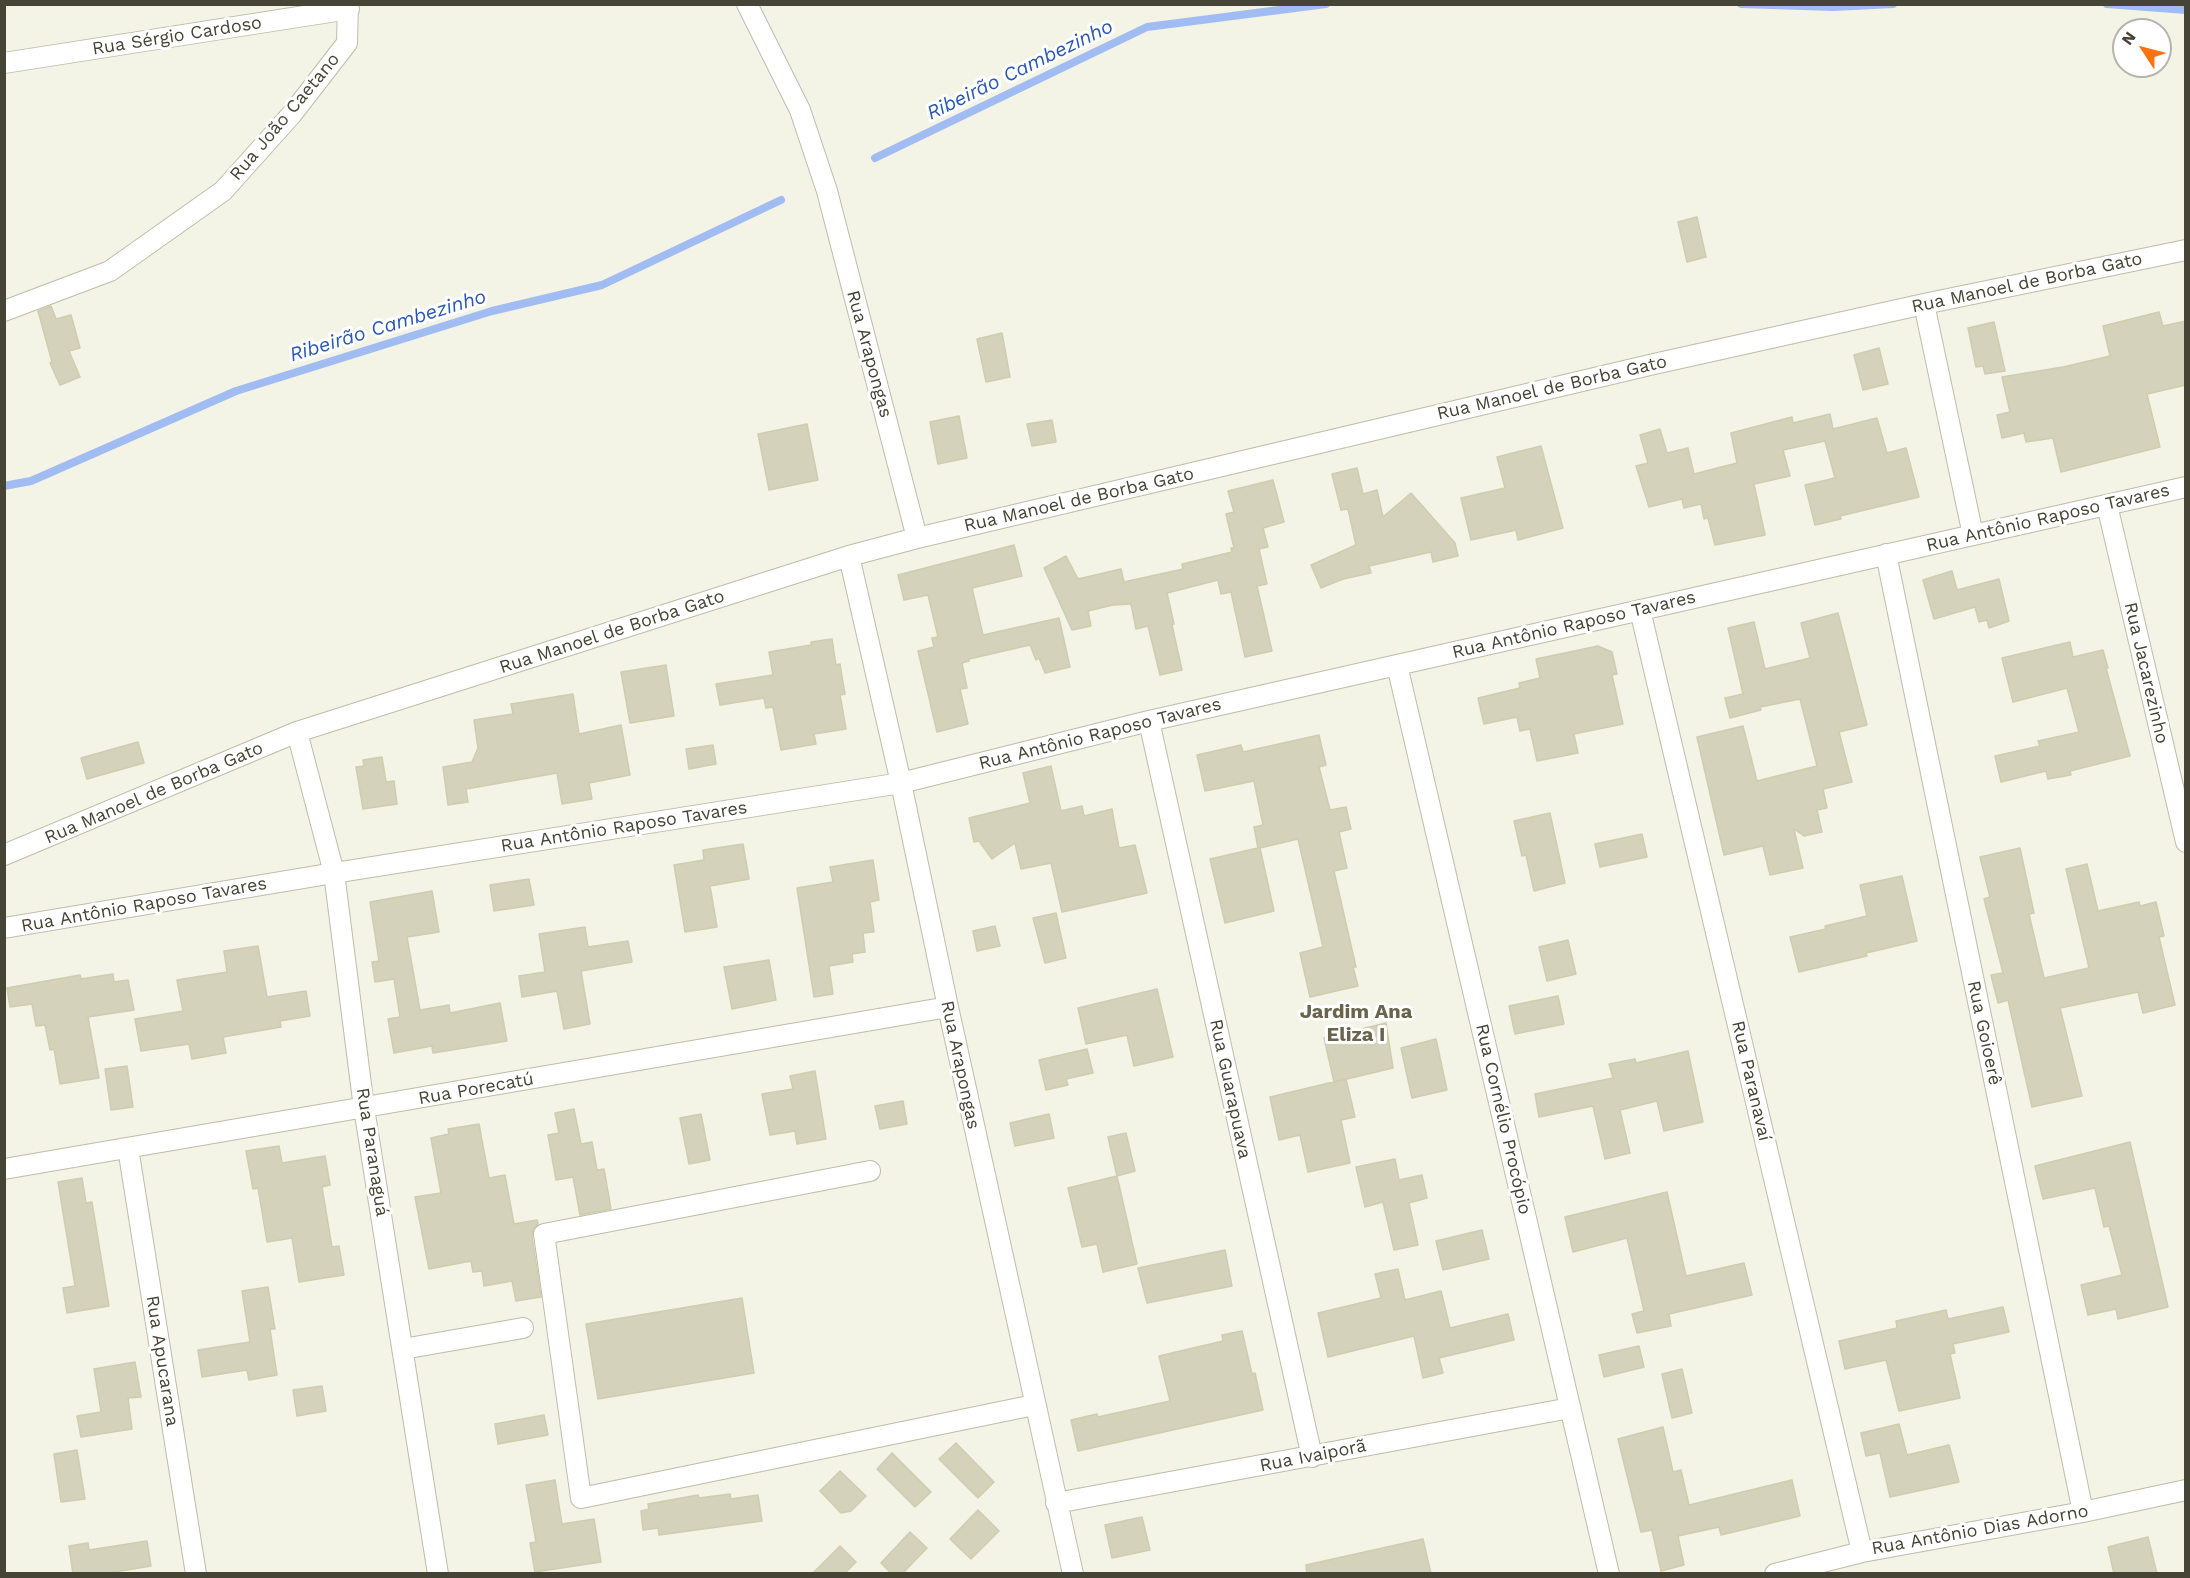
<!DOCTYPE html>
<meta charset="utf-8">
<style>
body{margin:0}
#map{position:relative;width:2190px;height:1578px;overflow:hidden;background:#f3f3e6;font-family:"Work Sans",sans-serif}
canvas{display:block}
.frame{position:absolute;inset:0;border:6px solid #464435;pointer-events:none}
.north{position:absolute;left:2112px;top:18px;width:60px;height:60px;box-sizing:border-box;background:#fff;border:2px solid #b5b4ae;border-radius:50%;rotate:306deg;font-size:16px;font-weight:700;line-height:24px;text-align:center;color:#464435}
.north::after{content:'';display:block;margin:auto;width:21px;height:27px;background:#ff7211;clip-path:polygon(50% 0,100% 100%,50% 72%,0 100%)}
</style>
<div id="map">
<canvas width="2190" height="1578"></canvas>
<div class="frame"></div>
<div class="north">N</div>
</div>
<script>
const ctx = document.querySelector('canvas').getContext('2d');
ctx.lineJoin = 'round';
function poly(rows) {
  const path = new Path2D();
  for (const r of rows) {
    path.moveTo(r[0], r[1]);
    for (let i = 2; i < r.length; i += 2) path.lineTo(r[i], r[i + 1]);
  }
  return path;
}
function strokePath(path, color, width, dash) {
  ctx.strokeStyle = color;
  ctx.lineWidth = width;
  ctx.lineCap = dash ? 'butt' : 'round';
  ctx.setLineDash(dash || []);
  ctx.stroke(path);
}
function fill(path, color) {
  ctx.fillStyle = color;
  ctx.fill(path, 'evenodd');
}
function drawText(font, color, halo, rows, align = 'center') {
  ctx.font = font + ' "Work Sans",sans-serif';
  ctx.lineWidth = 6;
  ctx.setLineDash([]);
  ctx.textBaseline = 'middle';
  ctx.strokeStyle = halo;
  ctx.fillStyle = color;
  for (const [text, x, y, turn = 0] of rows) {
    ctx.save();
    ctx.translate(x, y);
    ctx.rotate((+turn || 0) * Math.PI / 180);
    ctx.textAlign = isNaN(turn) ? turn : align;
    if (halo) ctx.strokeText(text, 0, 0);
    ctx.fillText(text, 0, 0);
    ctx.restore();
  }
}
const stream = poly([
 [1741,4,1833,7,1893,4],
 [2107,4,2186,10],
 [875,158,1147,27,1326,4],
 [4,486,31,481,236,391,492,311,602,285,781,200]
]);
const building = poly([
 [1697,217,1706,257,1687,262,1678,222,1697,217],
 [51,306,56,319,71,315,80,348,69,351,80,377,60,385,50,363,52,362,38,311,51,306],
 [2159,312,2163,326,2186,321,2186,385,2147,394,2160,447,2061,472,2053,438,2026,442,2024,433,2002,438,1997,415,2010,412,2002,377,2063,367,2110,356,2103,326,2159,312],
 [1994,322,2005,371,1985,374,1983,366,1976,367,1968,328,1994,322],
 [1002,333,1010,377,986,382,977,339,1002,333],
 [1879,348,1888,384,1863,390,1854,355,1879,348],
 [1830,414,1833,429,1877,418,1887,453,1906,448,1919,497,1840,516,1841,519,1815,525,1805,485,1835,478,1825,441,1783,450,1790,476,1754,484,1765,535,1715,545,1708,518,1704,519,1701,504,1684,508,1682,499,1649,507,1636,466,1648,463,1640,435,1660,429,1667,453,1688,448,1694,474,1737,463,1731,433,1792,417,1793,423,1830,414],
 [959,416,967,458,938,464,930,422,959,416],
 [1052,420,1056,442,1032,446,1027,424,1052,420],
 [807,424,818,480,769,490,758,434,807,424],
 [1541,446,1563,528,1518,540,1516,530,1471,540,1461,498,1505,488,1497,457,1541,446],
 [1357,468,1363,494,1377,490,1383,517,1411,493,1455,543,1458,556,1433,562,1431,552,1369,566,1371,573,1343,579,1321,588,1311,565,1356,545,1348,509,1341,510,1332,474,1357,468],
 [1273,480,1284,522,1263,528,1268,547,1259,549,1267,584,1257,586,1272,651,1245,657,1231,592,1221,594,1218,580,1167,593,1174,624,1172,625,1182,670,1160,675,1148,626,1136,629,1131,604,1113,605,1088,611,1091,626,1072,630,1044,568,1066,556,1078,579,1121,569,1124,582,1183,569,1182,564,1232,552,1231,548,1234,548,1226,514,1234,512,1228,491,1273,480],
 [1014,545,1022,576,972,588,983,635,1059,618,1070,667,1045,673,1039,658,1036,660,1030,645,969,659,969,661,962,663,967,688,960,689,968,724,937,732,918,651,934,647,932,638,938,637,928,595,904,600,898,575,1014,545],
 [1952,571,1957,590,1999,579,2009,621,1989,628,1987,620,1979,622,1975,607,1934,619,1923,580,1952,571],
 [1838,613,1867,725,1839,732,1852,782,1823,789,1827,808,1817,810,1822,832,1804,836,1794,829,1803,868,1770,875,1763,846,1724,855,1697,737,1743,726,1757,781,1817,766,1800,699,1760,707,1761,710,1730,718,1725,698,1743,694,1728,628,1754,622,1765,669,1810,658,1801,623,1838,613],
 [832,639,836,665,840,664,845,694,840,695,846,729,814,734,816,744,781,750,773,707,766,708,764,698,720,705,716,684,773,675,769,652,811,645,811,642,832,639],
 [2070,642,2073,657,2103,650,2108,668,2106,668,2130,756,2070,771,2071,775,2048,779,2046,771,2001,782,1995,756,2040,746,2038,741,2079,732,2067,688,2013,702,2002,658,2070,642],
 [1598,646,1612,652,1617,674,1612,675,1623,724,1574,734,1578,753,1537,761,1530,729,1520,731,1517,717,1484,724,1478,698,1520,688,1519,683,1540,678,1536,659,1598,646],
 [666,665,674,716,630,723,621,672,666,665],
 [573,694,579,734,621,725,630,775,589,783,592,799,562,804,557,773,466,789,468,802,448,805,443,767,472,762,478,748,474,720,513,714,511,704,573,694],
 [1319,735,1326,765,1319,767,1330,810,1346,807,1351,829,1339,832,1347,868,1334,871,1356,967,1353,967,1358,986,1310,997,1300,953,1323,947,1298,839,1260,848,1274,911,1225,923,1210,859,1258,848,1254,827,1263,825,1254,781,1205,791,1197,755,1241,745,1243,752,1319,735],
 [138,742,144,763,87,779,81,758,138,742],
 [713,745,716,764,689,769,686,749,713,745],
 [382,757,386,782,394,781,397,804,363,809,356,767,364,766,363,760,382,757],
 [1051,766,1061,811,1082,806,1084,816,1112,809,1119,848,1135,845,1147,893,1062,912,1051,863,1021,869,1015,843,992,859,979,841,974,842,969,818,1030,803,1023,773,1051,766],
 [1550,813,1565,883,1534,891,1526,855,1522,856,1514,821,1550,813],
 [1642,834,1647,857,1600,867,1595,844,1642,834],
 [743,844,749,879,710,886,717,927,685,932,674,865,704,860,703,850,743,844],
 [2020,848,2034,913,2029,914,2044,978,2089,968,2066,869,2087,864,2098,911,2139,902,2140,906,2156,902,2164,936,2159,937,2175,1005,2143,1013,2138,992,2060,1008,2082,1096,2032,1107,2008,1000,1998,1003,1991,975,2003,973,1984,899,1990,897,1980,857,2020,848],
 [873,860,879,900,870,902,874,932,863,933,865,952,852,954,853,962,829,966,833,994,814,997,797,888,833,882,830,867,873,860],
 [1902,876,1917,941,1866,953,1867,956,1799,972,1790,937,1826,929,1825,926,1867,916,1860,885,1902,876],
 [529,879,534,905,494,911,490,885,529,879],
 [432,891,439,932,407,937,420,1010,449,1005,450,1013,500,1003,507,1041,433,1053,432,1046,394,1053,388,1019,400,1017,394,979,375,982,372,962,379,961,370,902,432,891],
 [1056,913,1066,958,1045,963,1033,918,1056,913],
 [995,926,1000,946,977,951,973,931,995,926],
 [585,927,588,947,628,941,632,962,581,971,590,1024,564,1029,557,991,522,997,519,976,545,972,539,934,585,927],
 [1568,940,1576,974,1547,981,1539,947,1568,940],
 [258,946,267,997,306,991,310,1016,280,1021,281,1027,223,1037,226,1053,192,1059,189,1044,141,1051,135,1019,183,1011,177,980,227,972,224,951,258,946],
 [769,960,776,1000,732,1009,724,967,769,960],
 [113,974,114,982,128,980,134,1010,88,1017,99,1078,60,1084,54,1049,50,1050,45,1025,36,1026,32,1004,10,1007,7,988,80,975,81,979,113,974],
 [1157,989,1173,1057,1134,1066,1127,1035,1086,1044,1078,1008,1157,989],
 [1558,996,1564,1024,1515,1034,1509,1006,1558,996],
 [1386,1023,1393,1068,1334,1082,1324,1038,1386,1023],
 [1436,1039,1447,1090,1412,1098,1401,1048,1436,1039],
 [1087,1049,1093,1073,1066,1079,1068,1085,1046,1090,1039,1060,1087,1049],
 [1688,1051,1703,1122,1664,1131,1657,1101,1620,1110,1630,1153,1605,1159,1593,1106,1539,1117,1535,1094,1613,1078,1609,1064,1635,1059,1636,1063,1688,1051],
 [127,1066,133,1107,111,1110,105,1069,127,1066],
 [815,1071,826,1139,797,1144,795,1131,770,1135,762,1094,793,1089,790,1076,815,1071],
 [1346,1079,1355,1117,1341,1120,1350,1163,1308,1172,1300,1135,1279,1140,1270,1097,1346,1079],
 [903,1101,907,1124,880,1129,875,1106,903,1101],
 [574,1109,581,1144,592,1142,597,1170,604,1169,611,1209,580,1215,573,1177,556,1180,548,1135,559,1133,555,1113,574,1109],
 [701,1114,710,1160,689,1164,680,1118,701,1114],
 [1049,1114,1054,1138,1015,1146,1010,1123,1049,1114],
 [479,1124,489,1178,505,1175,514,1224,537,1220,538,1224,533,1229,532,1236,541,1297,516,1301,512,1281,484,1286,482,1271,473,1272,471,1261,429,1269,415,1197,441,1193,431,1138,449,1134,448,1129,479,1124],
 [1126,1133,1135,1171,1117,1176,1108,1137,1126,1133],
 [2130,1142,2168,1307,2118,1319,2116,1309,2088,1315,2081,1285,2122,1275,2109,1226,2104,1227,2095,1188,2043,1199,2035,1166,2130,1142],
 [279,1146,282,1163,325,1156,330,1185,322,1187,332,1247,339,1246,344,1275,299,1282,292,1238,267,1242,258,1188,253,1189,246,1151,279,1146],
 [1395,1159,1399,1180,1422,1175,1427,1198,1409,1203,1418,1245,1394,1250,1383,1202,1365,1207,1356,1167,1395,1159],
 [1117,1176,1137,1264,1103,1272,1097,1244,1082,1247,1068,1188,1117,1176],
 [82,1178,86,1203,92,1202,109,1306,67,1313,63,1288,75,1286,58,1182,82,1178],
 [1667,1192,1686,1276,1744,1263,1752,1295,1669,1314,1671,1326,1637,1333,1632,1314,1644,1311,1627,1238,1573,1252,1565,1217,1667,1192],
 [1482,1230,1489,1259,1443,1270,1436,1241,1482,1230],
 [1225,1250,1232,1286,1147,1303,1138,1268,1225,1250],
 [1398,1269,1405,1300,1441,1291,1450,1328,1508,1314,1514,1340,1439,1358,1443,1373,1423,1378,1414,1336,1328,1357,1318,1313,1381,1298,1375,1274,1398,1269],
 [268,1287,275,1329,270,1329,277,1375,249,1380,247,1370,202,1377,198,1350,250,1342,242,1291,268,1287],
 [742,1298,754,1373,598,1399,586,1324,742,1298],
 [2003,1307,2009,1332,1953,1344,1955,1353,1950,1354,1960,1398,1899,1411,1886,1360,1845,1369,1839,1341,1897,1328,1896,1321,1946,1310,1948,1319,2003,1307],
 [1242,1331,1252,1374,1255,1373,1263,1410,1078,1451,1071,1420,1097,1414,1098,1417,1170,1401,1159,1356,1223,1341,1222,1335,1242,1331],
 [1639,1346,1644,1367,1604,1377,1599,1355,1639,1346],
 [135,1362,141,1397,128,1398,132,1429,81,1437,77,1416,101,1412,94,1369,135,1362],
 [1682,1369,1692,1413,1672,1418,1662,1374,1682,1369],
 [322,1386,326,1411,297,1416,293,1390,322,1386],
 [544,1415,548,1435,498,1444,495,1424,544,1415],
 [1899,1424,1907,1455,1949,1445,1959,1482,1890,1497,1880,1453,1866,1456,1861,1433,1899,1424],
 [1663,1427,1673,1472,1681,1470,1689,1505,1792,1480,1800,1516,1721,1535,1719,1527,1678,1536,1684,1565,1661,1571,1652,1530,1641,1532,1618,1439,1663,1427],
 [956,1443,994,1482,978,1498,939,1459,956,1443],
 [77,1450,85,1499,61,1502,54,1454,77,1450],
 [892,1453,931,1492,915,1507,877,1469,892,1453],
 [840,1471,866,1496,851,1511,841,1513,820,1491,840,1471],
 [555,1480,562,1524,594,1519,601,1562,535,1572,530,1543,536,1542,526,1485,555,1480],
 [730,1494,731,1499,758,1495,762,1521,659,1535,658,1528,643,1530,641,1511,649,1509,648,1504,698,1495,699,1498,730,1494],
 [978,1510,999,1531,971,1559,950,1539,978,1510],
 [1142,1517,1150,1550,1112,1558,1105,1525,1142,1517],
 [910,1532,927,1548,902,1574,892,1574,881,1563,910,1532],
 [2148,1537,2157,1574,2114,1574,2108,1547,2148,1537],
 [1423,1539,1431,1574,1307,1574,1306,1565,1423,1539],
 [147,1541,151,1566,102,1574,73,1574,69,1546,88,1543,89,1550,147,1541],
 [840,1546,856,1562,844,1574,812,1574,840,1546]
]);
const minor = poly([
 [747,4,800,110,827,191,917,538],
 [4,63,349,9],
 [1924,304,1973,535],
 [4,311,110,271,223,191,292,114,347,43,348,4],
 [2107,505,2186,842],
 [1886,554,2083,1512],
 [849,556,901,783,948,1007,1073,1574],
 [1640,610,1862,1552],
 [1397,665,1609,1574],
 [1149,721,1312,1457],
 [297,732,334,873,364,1108,438,1574],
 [4,855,297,732,849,556,917,538,1654,364,1924,304,2186,250],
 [4,928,334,873,901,783,1149,721,2186,487],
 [128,1148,196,1574],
 [4,1169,948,1007],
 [870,1171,544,1234,581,1498,1034,1405],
 [403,1349,523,1328],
 [1056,1503,1570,1408],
 [1775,1574,1862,1552,2083,1512,2186,1490]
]);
const streetNames = [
 ["Rua Sérgio Cardoso",177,36,-9],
 ["Rua João Caetano",285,117,-50],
 ["Rua Manoel de Borba Gato",2027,283,-12],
 ["Rua Arapongas",869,354,75],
 ["Rua Manoel de Borba Gato",1552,388,-13],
 ["Rua Manoel de Borba Gato",1079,500,-13],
 ["Rua Antônio Raposo Tavares",2048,518,-13],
 ["Rua Antônio Raposo Tavares",1574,625,-13],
 ["Rua Manoel de Borba Gato",612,632,-18],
 ["Rua Jacarezinho",2146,673,77],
 ["Rua Antônio Raposo Tavares",1100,734,-14],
 ["Rua Manoel de Borba Gato",154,793,-23],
 ["Rua Antônio Raposo Tavares",624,827,-9],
 ["Rua Antônio Raposo Tavares",144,905,-10],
 ["Rua Goioerê",1984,1033,78],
 ["Rua Arapongas",960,1065,78],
 ["Rua Paranavaí",1751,1081,77],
 ["Rua Porecatú",476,1089,-10],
 ["Rua Guarapuava",1230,1089,78],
 ["Rua Cornélio Procópio",1503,1119,77],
 ["Rua Paranaguá",372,1152,81],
 ["Rua Apucarana",162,1361,81],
 ["Rua Ivaiporã",1313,1456,-11],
 ["Rua Antônio Dias Adorno",1980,1530,-10]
];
const waterNames = [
 ["Ribeirão Cambezinho",1020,70,-26],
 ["Ribeirão Cambezinho",388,326,-17]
];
const neighbourhoodNames = [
 ["Jardim Ana",1356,1012],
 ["Eliza I",1356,1035]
];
strokePath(stream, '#a0bcf2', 8);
fill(building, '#d5d2bb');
strokePath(building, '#d0ccae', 1.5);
strokePath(minor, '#bfbda8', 22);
strokePath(minor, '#fff', 20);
drawText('18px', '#464435', '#fff', streetNames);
drawText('italic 20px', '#2b57b5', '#fff', waterNames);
drawText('bold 20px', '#69654c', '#fff', neighbourhoodNames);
</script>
